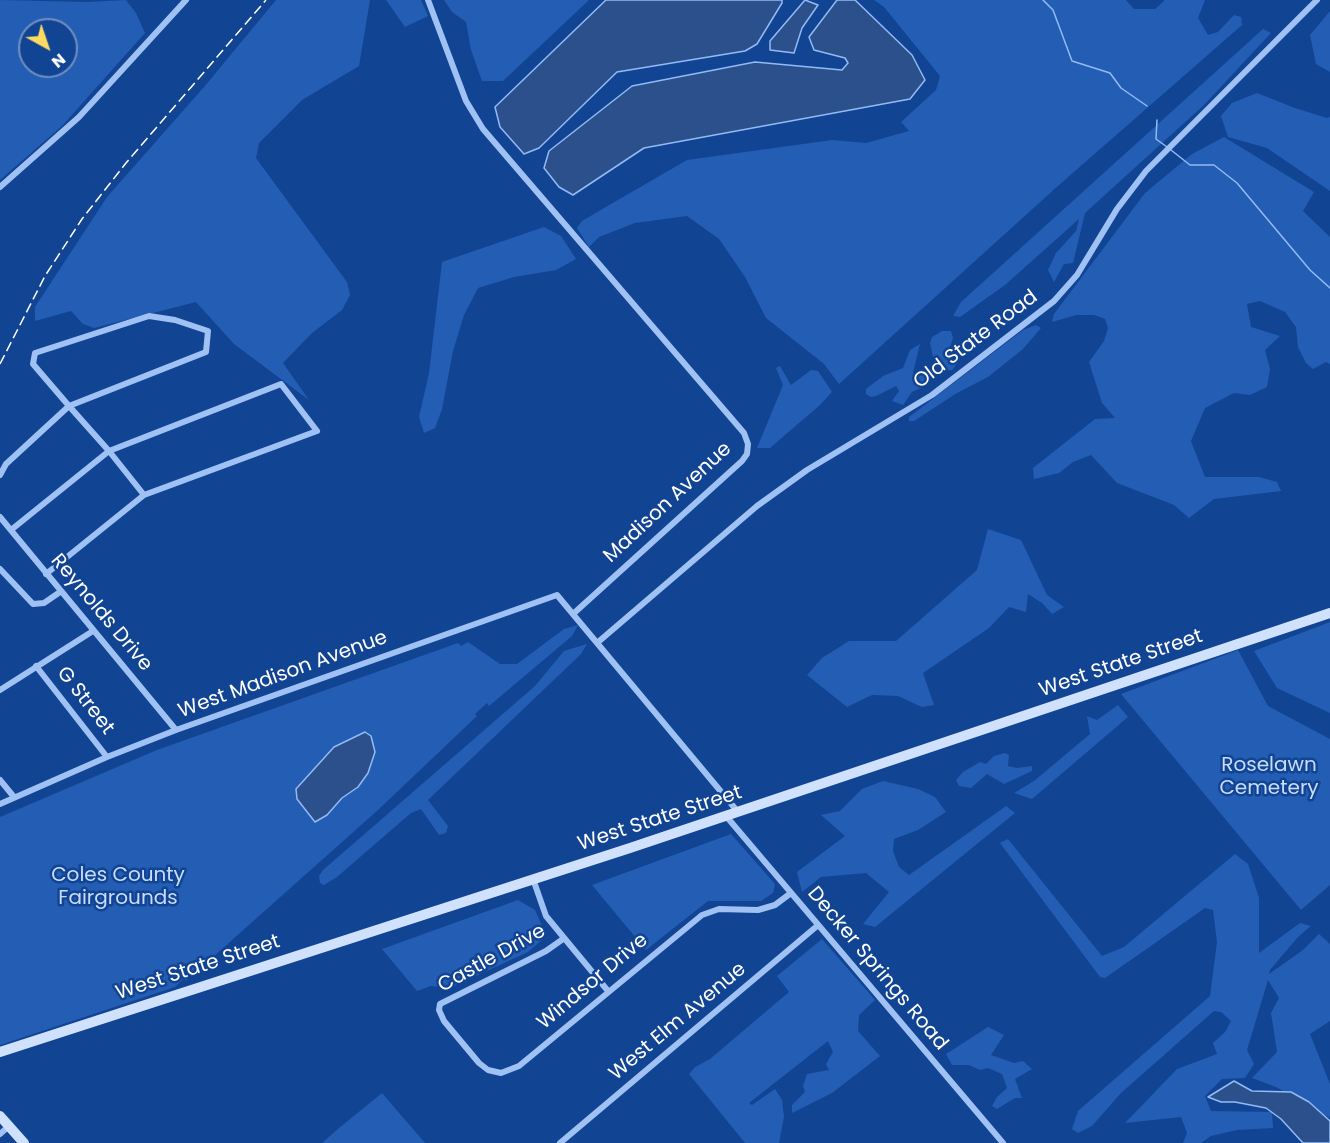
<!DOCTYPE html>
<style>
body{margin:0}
#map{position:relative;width:1330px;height:1143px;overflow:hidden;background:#124494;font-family:Poppins,sans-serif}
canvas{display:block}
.north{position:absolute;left:18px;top:18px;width:60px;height:60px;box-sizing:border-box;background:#124494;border:2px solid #718fbf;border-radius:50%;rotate:140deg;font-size:16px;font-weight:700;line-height:24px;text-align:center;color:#fff}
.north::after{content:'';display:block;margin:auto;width:21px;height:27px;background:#ffda62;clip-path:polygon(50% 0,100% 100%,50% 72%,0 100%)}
</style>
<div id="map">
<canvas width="1330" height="1143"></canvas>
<div class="north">N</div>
</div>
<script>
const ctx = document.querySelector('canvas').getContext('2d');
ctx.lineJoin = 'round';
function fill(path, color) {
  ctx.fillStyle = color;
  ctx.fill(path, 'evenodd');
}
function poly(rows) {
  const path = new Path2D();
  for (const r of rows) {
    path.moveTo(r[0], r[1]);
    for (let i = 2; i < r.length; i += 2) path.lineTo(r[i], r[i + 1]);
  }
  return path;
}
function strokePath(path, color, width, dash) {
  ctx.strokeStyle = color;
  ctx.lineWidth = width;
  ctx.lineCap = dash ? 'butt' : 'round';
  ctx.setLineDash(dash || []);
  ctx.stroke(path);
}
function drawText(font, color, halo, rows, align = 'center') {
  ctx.font = font + ' Poppins,sans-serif';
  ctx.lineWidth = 5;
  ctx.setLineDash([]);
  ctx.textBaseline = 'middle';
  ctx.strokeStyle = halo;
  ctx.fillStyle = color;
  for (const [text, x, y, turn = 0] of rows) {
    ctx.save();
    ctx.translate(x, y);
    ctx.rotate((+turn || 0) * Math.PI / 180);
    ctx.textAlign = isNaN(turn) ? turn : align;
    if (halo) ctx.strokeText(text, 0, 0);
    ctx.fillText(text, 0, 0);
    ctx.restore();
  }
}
const green = poly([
 [0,0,88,2,126,0,136,13,145,33,62,126,0,180],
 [30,30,66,30,66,66,30,66],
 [276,0,370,0,359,66,302,100,259,143,256,158,347,282,350,295,342,310,312,333,283,363,309,400,234,344,196,302,94,328,83,324,71,311,35,321,35,307,107,197,204,87],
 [386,0,421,0,428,16,405,27],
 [444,0,589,0,503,81,482,81,471,50,466,22,452,12],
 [874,0,1126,0,1134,9,1155,9,1165,0,1205,0,1198,18,1208,35,1218,32,1234,15,1241,17,1242,25,1059,185,839,384,824,364,766,318,745,277,719,239,687,216,635,223,599,237,589,247,577,228,582,221,611,204,687,160,832,140,866,143,909,131,901,122,936,90,940,76,884,7],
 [1330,11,1330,72,1316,64,1310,35],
 [1263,29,1271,33,1204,105,1085,213,1073,263,1064,264,1054,282,1048,270,1056,253,1076,231,1079,219,1005,285,960,317,953,316,961,302],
 [1257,93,1295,108,1327,118,1330,117,1330,191,1267,148,1228,137,1221,116,1232,103],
 [1224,137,1314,192,1303,211,1330,237,1330,364,1326,362,1313,369,1306,363,1298,347,1296,327,1285,312,1260,301,1247,304,1251,327,1280,336,1265,350,1270,369,1267,387,1250,395,1234,393,1205,408,1191,441,1205,477,1259,477,1277,482,1281,491,1214,499,1189,518,1174,505,1117,483,1091,455,1073,462,1059,473,1034,479,1033,468,1095,419,1115,418,1102,403,1089,362,1104,341,1108,328,1105,319,1094,315,1076,315,1052,322,1054,314,1145,193,1192,154],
 [544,227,561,236,576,259,556,270,514,277,478,288,464,315,453,351,442,409,435,428,424,433,419,417,429,373,442,262],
 [1036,325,1041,328,1023,349,988,377,957,393,914,421,909,421,909,417,1023,330],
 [942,331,951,331,953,338,948,353,958,363,952,370,943,371,933,357,930,343,932,337],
 [920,344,913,373,926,373,930,383,912,392,903,405,892,401,899,391,896,386,876,396,871,397,866,394,866,389,883,376,903,368,910,350],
 [780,366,791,385,811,370,818,371,832,392,820,405,770,448,757,448,783,385,776,368],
 [988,529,1021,540,1047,595,1064,607,1052,614,1042,603,1028,594,1026,612,1009,607,989,628,923,673,934,705,922,707,898,696,872,695,847,707,807,675,822,658,849,641,896,641,977,570],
 [1330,622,1330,713,1277,688,1254,651],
 [578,625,572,636,489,706,487,703,475,714,477,716,378,810,186,981,183,979,175,987,0,1045,0,817,157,750,458,643,461,646,468,642,500,664,517,664,564,629],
 [587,644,581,654,428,800,448,826,446,833,439,835,421,809,411,813,337,877,324,885,320,883,319,876,323,870,535,686,564,651],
 [1238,650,1268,706,1330,739,1330,885,1301,910,1121,694],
 [1118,705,1128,717,1032,799,1014,793,1034,781,1090,734,1087,716,1097,720],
 [1005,753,1009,755,1008,766,1017,768,1032,766,1032,771,1004,784,987,774,971,788,959,786,956,780,963,772,980,762,986,764,994,756],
 [883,781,918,789,935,797,946,812,918,830,894,839,893,851,899,867,909,875,1006,806,1015,813,875,927,863,924,889,892,866,873,821,877,802,892,797,872,845,836,821,815,840,811,862,789],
 [731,834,775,884,773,893,761,901,708,901,646,950,592,885],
 [1008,839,1102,956,1124,947,1235,854,1248,864,1259,898,1259,953,1300,923,1311,926,1298,937,1270,970,1269,974,1303,950,1319,934,1330,944,1330,1021,1310,1034,1330,1084,1330,1118,1276,1087,1252,1078,1277,1052,1271,1013,1279,998,1268,980,1247,1050,1254,1064,1245,1078,1222,1079,1205,1096,1211,1111,1272,1112,1273,1128,1237,1130,1211,1136,1201,1143,1183,1143,1187,1133,1181,1117,1125,1123,1177,1069,1217,1054,1213,1043,1225,1032,1231,1021,1221,1012,1214,1011,1121,1093,1092,1126,1078,1133,1072,1129,1078,1111,1210,996,1217,942,1213,910,1205,908,1105,978,1100,977,1000,843],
 [518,900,535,910,542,926,543,939,528,952,450,988,431,986,417,991,382,949],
 [822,939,875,1000,859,1015,858,1031,880,1056,832,1093,792,1113,792,1105,805,1092,803,1086,807,1074,829,1070,826,1064,833,1052,828,1041,749,1103,752,1105,775,1089,782,1100,784,1117,779,1143,745,1143,689,1074,695,1067,710,1059,789,992,777,976],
 [988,1027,1004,1035,991,1055,1014,1063,1023,1061,1032,1069,1015,1079,1022,1098,1015,1098,997,1109,992,1106,997,1097,1007,1088,1002,1074,988,1068,980,1070,969,1065,952,1065,946,1054],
 [382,1093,425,1143,322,1143,339,1128]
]);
const water = poly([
 [606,0,782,0,782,3,757,44,745,51,617,72,539,148,524,154,500,127,495,107,606,0],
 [805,0,818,5,802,28,794,53,770,50,770,41,805,0],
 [837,0,855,0,912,55,925,80,910,99,644,148,573,195,559,187,544,168,549,151,632,86,755,62,842,70,848,63,845,58,814,50,809,37,837,0],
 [365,732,371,736,375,752,368,773,358,787,342,798,327,815,315,822,297,799,296,789,334,747,365,732],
 [1234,1081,1252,1091,1291,1092,1309,1102,1330,1121,1330,1143,1303,1143,1281,1119,1266,1108,1235,1102,1221,1102,1208,1097,1234,1081]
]);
const stream = poly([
 [1043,0,1053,10,1072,61,1110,73,1121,88,1147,106],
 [1157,120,1156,139,1167,147],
 [1171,150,1190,165,1214,165,1237,183,1310,270,1330,288]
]);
const street = poly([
 [428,0,466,101,483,129,744,433,748,444,747,454,742,461,573,614],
 [0,187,79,117,186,0],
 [0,475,6,464,69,406,206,352,208,331,175,320,149,316,35,353,33,364,69,406,109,451,144,495],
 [0,517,176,730],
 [11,530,109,451,281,384,317,431,144,495,46,574],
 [0,569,33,604,44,603,60,592],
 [597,643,757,506,807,470,932,395,1054,301,1077,275,1117,209,1146,171,1317,0],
 [36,666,107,757],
 [0,690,93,631],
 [0,780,14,797],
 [0,804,107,757,176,730,557,595,738,812],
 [726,816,1003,1143],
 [533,879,546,916,608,991],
 [563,939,546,951,440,1004,439,1010,444,1021,479,1063,488,1070,501,1073,519,1066,702,915,719,909,758,910,775,905,791,893],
 [0,1134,9,1126],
 [560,1143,817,926]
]);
const secondary = poly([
 [0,1052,630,848,1330,613],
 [0,1116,24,1143]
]);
const rail = poly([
 [0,364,45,276,82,219,126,163,266,0]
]);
const streetNames = [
 ["Old State Road",976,340,-37],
 ["Madison Avenue",668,503,-43],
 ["Reynolds Drive",101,613,50],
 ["West State Street",1121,664,-19],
 ["West Madison Avenue",283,675,-20],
 ["G Street",85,701,52],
 ["West State Street",660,819,-18],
 ["Castle Drive",492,959,-29],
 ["West State Street",198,968,-18],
 ["Decker Springs Road",877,969,50],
 ["Windsor Drive",593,982,-40],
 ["West Elm Avenue",678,1022,-40]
];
const parkNames = [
 ["Roselawn",1269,766],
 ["Cemetery",1269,789],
 ["Coles County",118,876],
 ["Fairgrounds",118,899]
];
fill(green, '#245db4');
fill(water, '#2b508c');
strokePath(water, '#92bbf6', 1.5);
strokePath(stream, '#92bbf6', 1.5);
strokePath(street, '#a0c1f3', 6);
strokePath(secondary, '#d0e1fd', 10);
strokePath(rail, '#fff', 1.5, [10, 4.5]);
drawText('20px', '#fff', '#124494', streetNames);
drawText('20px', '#c8ddfd', '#124494', parkNames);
</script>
